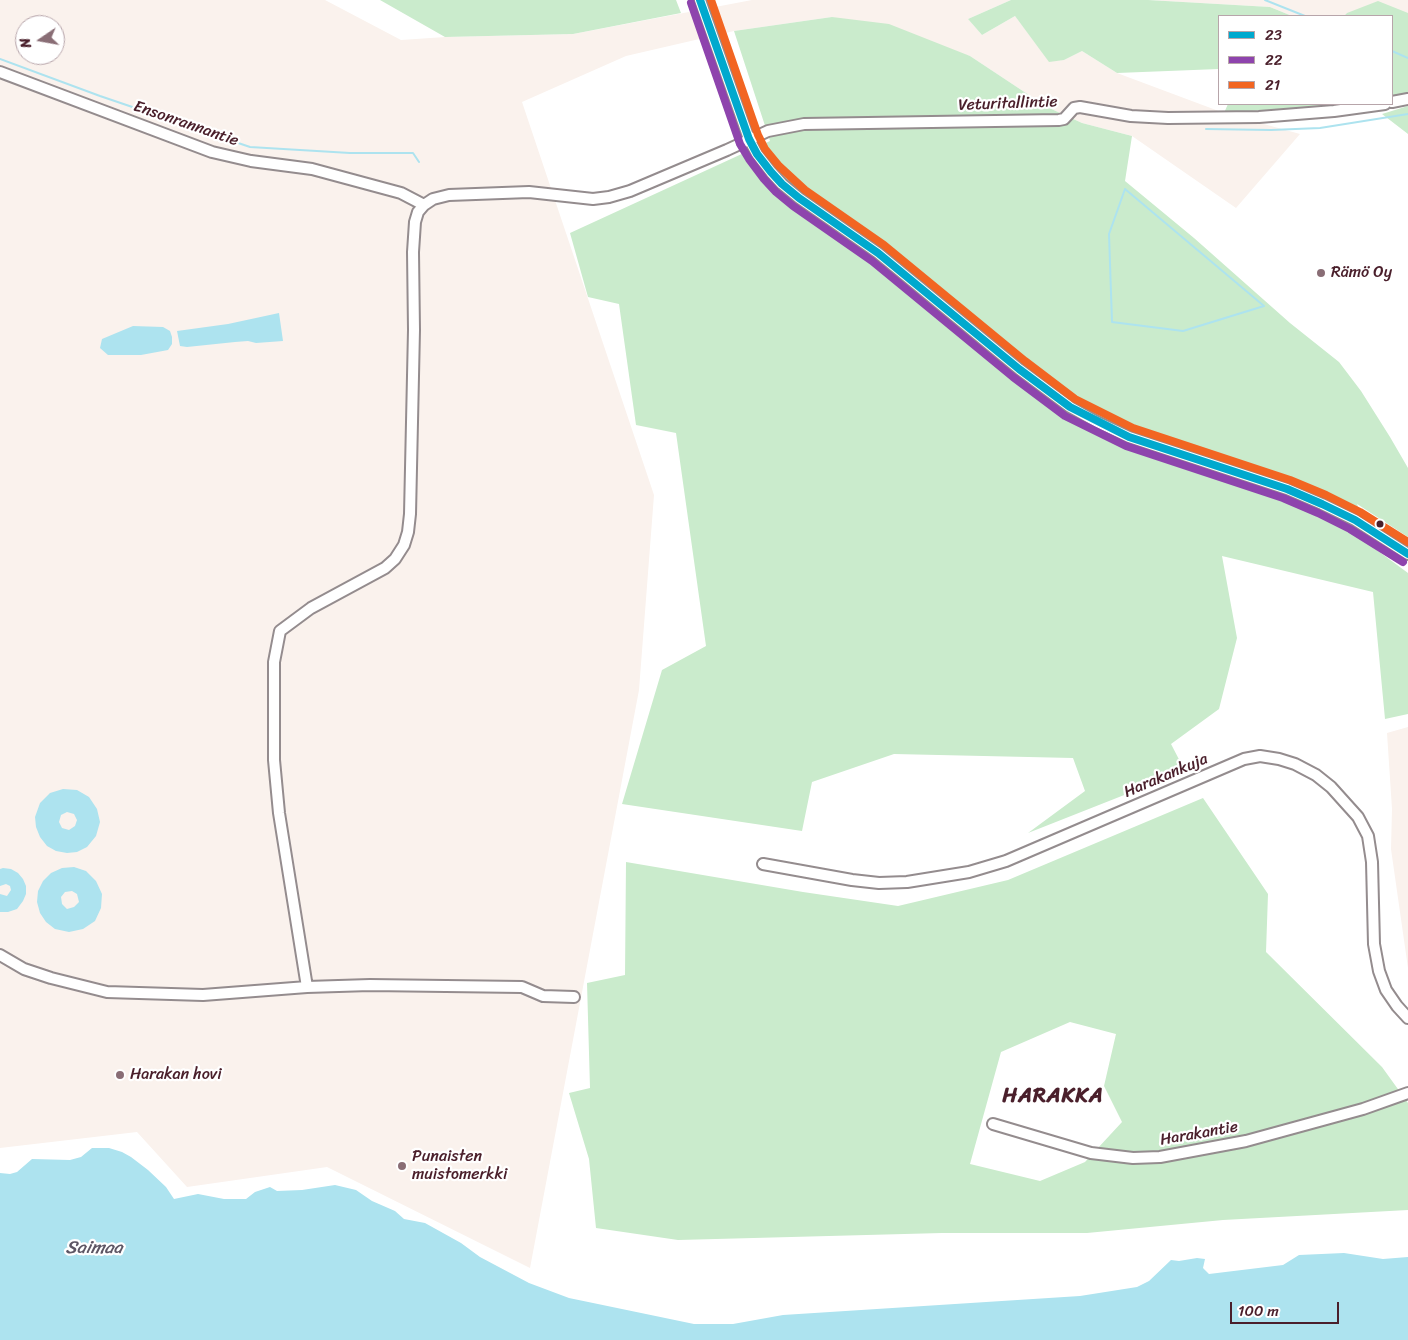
<!DOCTYPE html>
<meta charset="utf-8">
<style>
body{margin:0}
#map{position:relative;width:1408px;height:1340px;overflow:hidden;background:#fff;font-family:Sriracha,sans-serif}
canvas{display:block}
.legend{position:absolute;left:1218px;top:15px;width:175px;height:90px;box-sizing:border-box;background:#fff;border:1px solid #b7a5aa;margin:0;padding:6px 9px;list-style:none;font-size:15px;color:#4a1f2b}
.legend li{display:flex;align-items:center;gap:10px;height:25px}
.legend b{width:25px;border:1px solid #b7a5aa}
.north{position:absolute;left:15px;top:15px;width:50px;height:50px;box-sizing:border-box;background:#fff;border:1px solid #b7a5aa;border-radius:50%;rotate:258deg;font-size:14px;font-weight:700;line-height:20px;text-align:center;color:#4a1f2b}
.north::after{content:'';display:block;margin:auto;width:18px;height:22px;background:#896d75;clip-path:polygon(50% 0,100% 100%,50% 72%,0 100%)}
.scale{position:absolute;left:1230px;top:1302px;width:109px;height:22px;box-sizing:border-box;border:2px solid #4a1f2b;border-top:0;padding-left:6px;font-size:15px;line-height:18px;white-space:nowrap;color:#4a1f2b;-webkit-text-stroke:4px #fff;paint-order:stroke}
</style>
<div id="map">
<canvas width="1408" height="1340"></canvas>
<ul class="legend">
<li><b style="height:6px;background:#00a9ce"></b>23</li>
<li><b style="height:6px;background:#8e44ad"></b>22</li>
<li><b style="height:6px;background:#f26522"></b>21</li>
</ul>
<div class="north">N</div>
<div class="scale">100 m</div>
</div>
<script>
const ctx = document.querySelector('canvas').getContext('2d');
ctx.lineJoin = 'round';
function fill(path, color) {
  ctx.fillStyle = color;
  ctx.fill(path, 'evenodd');
}
function poly(rows) {
  const path = new Path2D();
  for (const r of rows) {
    path.moveTo(r[0], r[1]);
    for (let i = 2; i < r.length; i += 2) path.lineTo(r[i], r[i + 1]);
  }
  return path;
}
function strokePath(path, color, width, dash) {
  ctx.strokeStyle = color;
  ctx.lineWidth = width;
  ctx.lineCap = dash ? 'butt' : 'round';
  ctx.setLineDash(dash || []);
  ctx.stroke(path);
}
function drawText(font, color, halo, rows, align = 'center') {
  ctx.font = font + ' Sriracha,sans-serif';
  ctx.lineWidth = 4.5;
  ctx.setLineDash([]);
  ctx.textBaseline = 'middle';
  ctx.strokeStyle = halo;
  ctx.fillStyle = color;
  for (const [text, x, y, turn = 0] of rows) {
    ctx.save();
    ctx.translate(x, y);
    ctx.rotate((+turn || 0) * Math.PI / 180);
    ctx.textAlign = isNaN(turn) ? turn : align;
    if (halo) ctx.strokeText(text, 0, 0);
    ctx.fillText(text, 0, 0);
    ctx.restore();
  }
}
const built = poly([
 [0,0,325,0,401,40,445,37,573,34,752,0,1011,0,968,19,982,35,1015,16,1049,61,1064,60,1082,51,1117,73,1224,113,1300,134,1236,208,1132,136,1082,123,1047,107,970,56,832,17,734,31,626,56,522,102,654,495,639,690,530,1268,327,1167,187,1187,137,1132,0,1148],
 [25,25,55,25,55,55,25,55],
 [1148,0,1408,0,1408,13,1347,13,1344,16,1292,16,1270,7],
 [1408,727,1408,968,1391,849,1392,809,1387,733]
]);
const green = poly([
 [380,0,676,0,681,13,573,34,445,37],
 [1011,0,1148,0,1270,7,1292,16,1219,16,1219,69,1117,73,1082,51,1064,60,1049,62,1015,16,982,35,968,19],
 [1378,1,1408,13,1408,94,1392,97,1392,16,1344,16,1347,13],
 [832,17,889,24,970,56,1047,107,1082,123,1132,136,1125,181,1194,238,1290,323,1339,362,1361,391,1390,437,1408,468,1408,537,1357,504,1374,548,1408,573,1408,714,1385,719,1373,592,1222,556,1237,638,1219,709,1171,744,1185,771,1028,833,1085,791,1073,758,894,754,812,782,802,831,622,804,662,670,706,646,676,433,636,425,619,304,588,297,570,233,770,141,734,31],
 [1228,104,1346,104,1224,113],
 [1408,106,1408,134,1382,114],
 [1203,798,1268,894,1266,952,1382,1067,1408,1103,1408,1210,1223,1220,1087,1233,942,1233,678,1240,596,1228,589,1159,569,1093,590,1088,587,983,625,975,626,862,803,892,898,906,1008,880],
 [1070,1022,1116,1034,1104,1086,1122,1122,1085,1162,1040,1181,970,1164,1001,1052]
]);
const water = poly([
 [279,313,283,341,256,343,248,341,235,342,187,347,180,346,177,331,228,324],
 [133,326,163,327,170,331,172,337,172,344,168,350,141,355,108,355,100,348,102,339],
 [63,789,77,790,89,797,97,809,100,822,96,836,87,847,77,852,67,853,56,851,47,846,40,837,36,827,35,817,40,803,50,793],
 [67,812,74,814,77,820,75,826,69,830,62,828,59,822,61,815],
 [74,867,86,871,96,881,102,894,101,908,95,921,83,929,69,932,55,929,46,922,40,913,37,902,38,891,43,881,51,873,62,868],
 [72,891,77,894,79,902,74,907,67,909,62,904,61,897,65,892],
 [3,868,11,869,18,873,23,879,26,886,26,894,23,901,17,909,8,912,0,912,0,894,7,896,11,890,10,886,6,884,0,886,0,869],
 [92,1148,109,1148,122,1152,131,1157,148,1170,166,1187,174,1199,198,1194,224,1199,246,1199,255,1192,270,1187,277,1191,302,1190,335,1185,356,1190,372,1201,395,1211,404,1219,425,1223,461,1243,480,1257,529,1283,569,1298,694,1324,733,1324,783,1315,1080,1296,1137,1287,1149,1281,1171,1260,1179,1261,1197,1258,1205,1259,1203,1268,1209,1274,1283,1265,1299,1255,1344,1253,1383,1259,1408,1257,1408,1340,0,1340,0,1173,10,1174,17,1172,32,1159,70,1160,81,1157]
]);
const stream = poly([
 [1265,0,1305,16],
 [1392,51,1408,58],
 [0,59,100,96,250,147,350,153,413,153,419,162],
 [1206,129,1271,130,1320,128,1408,114],
 [1125,189,1264,306,1183,331,1112,322,1109,234,1125,189]
]);
const minor = poly([
 [700,0,749,139,757,154,771,172,782,184,799,198,878,253,1019,369,1070,407,1097,422,1129,437,1287,489,1322,504,1355,520,1408,554],
 [0,72,212,152,251,161,312,169,401,193,424,205],
 [1392,102,1408,99],
 [763,864,852,880,879,883,907,882,969,872,1006,861,1244,759,1260,756,1279,759,1295,764,1316,775,1331,787,1358,817,1368,836,1372,862,1374,944,1379,971,1386,990,1397,1006,1408,1018],
 [0,955,24,969,51,978,107,992,203,995,307,987],
 [574,997,543,996,522,987,370,985,307,987,279,813,274,760,274,662,280,631,311,608,385,568,395,559,404,545,408,532,410,514,414,330,413,252,415,222,418,212,424,205,433,199,449,195,529,192,593,199,609,197,630,191,727,150,768,131,804,124,1059,120,1064,119,1074,108,1080,107,1131,116,1168,118,1259,117,1334,111,1385,104],
 [993,1124,1091,1153,1133,1158,1160,1157,1246,1141,1363,1109,1408,1093]
]);
const bus1 = poly([
 [700,0,749,139,757,154,771,172,782,184,799,198,878,253,1019,369,1070,407,1129,437,1287,489,1322,504,1355,520,1408,554]
]);
const bus2 = poly([
 [691,3,740,144,749,159,764,179,776,192,793,206,872,261,1013,377,1065,416,1126,446,1283,498,1318,513,1350,529,1403,562]
]);
const bus3 = poly([
 [711,0,758,135,765,149,779,166,805,190,884,245,1025,361,1075,399,1133,428,1290,480,1326,495,1360,512,1408,542]
]);
const markers = [
 [1321,273,5,"#896d75"],
 [1380,524,4.5,"#4a1f2b"],
 [120,1075,5,"#896d75"],
 [402,1166,5,"#896d75"]
];
const streetNames = [
 ["Veturitallintie",1008,104,-2],
 ["Ensonrannantie",186,124,19],
 ["Harakankuja",1166,776,-23],
 ["Harakantie",1199,1134,-10]
];
const poiNames = [
 ["Rämö Oy",1331,273],
 ["Harakan hovi",130,1075],
 ["Punaisten",412,1157],
 ["muistomerkki",412,1175]
];
const waterNames = [
 ["Saimaa",94,1248]
];
const districtNames = [
 ["HARAKKA",1053,1097]
];
fill(built, '#faf2ed');
fill(green, '#caebcc');
fill(water, '#ade3ef');
strokePath(stream, '#ade3ef', 2);
strokePath(minor, '#948c8e', 14);
strokePath(minor, '#fff', 10);
strokePath(bus1, '#00a9ce', 8);
strokePath(bus2, '#8e44ad', 8);
strokePath(bus3, '#f26522', 8);
for (const [x, y, r, color] of markers) {
  const dot = new Path2D();
  dot.arc(x, y, r, 0, 2 * Math.PI);
  ctx.fillStyle = color;
  ctx.fill(dot);
  strokePath(dot, '#fff', 2);
}
drawText('16px', '#4a1f2b', '#fff', streetNames);
drawText('16px', '#4a1f2b', '#fff', poiNames, 'left');
drawText('italic 18px', '#5d5664', '#fff', waterNames);
ctx.letterSpacing = '1px';
drawText('bold 21px', '#4a1f2b', '#fff', districtNames);
ctx.letterSpacing = '0px';
</script>
